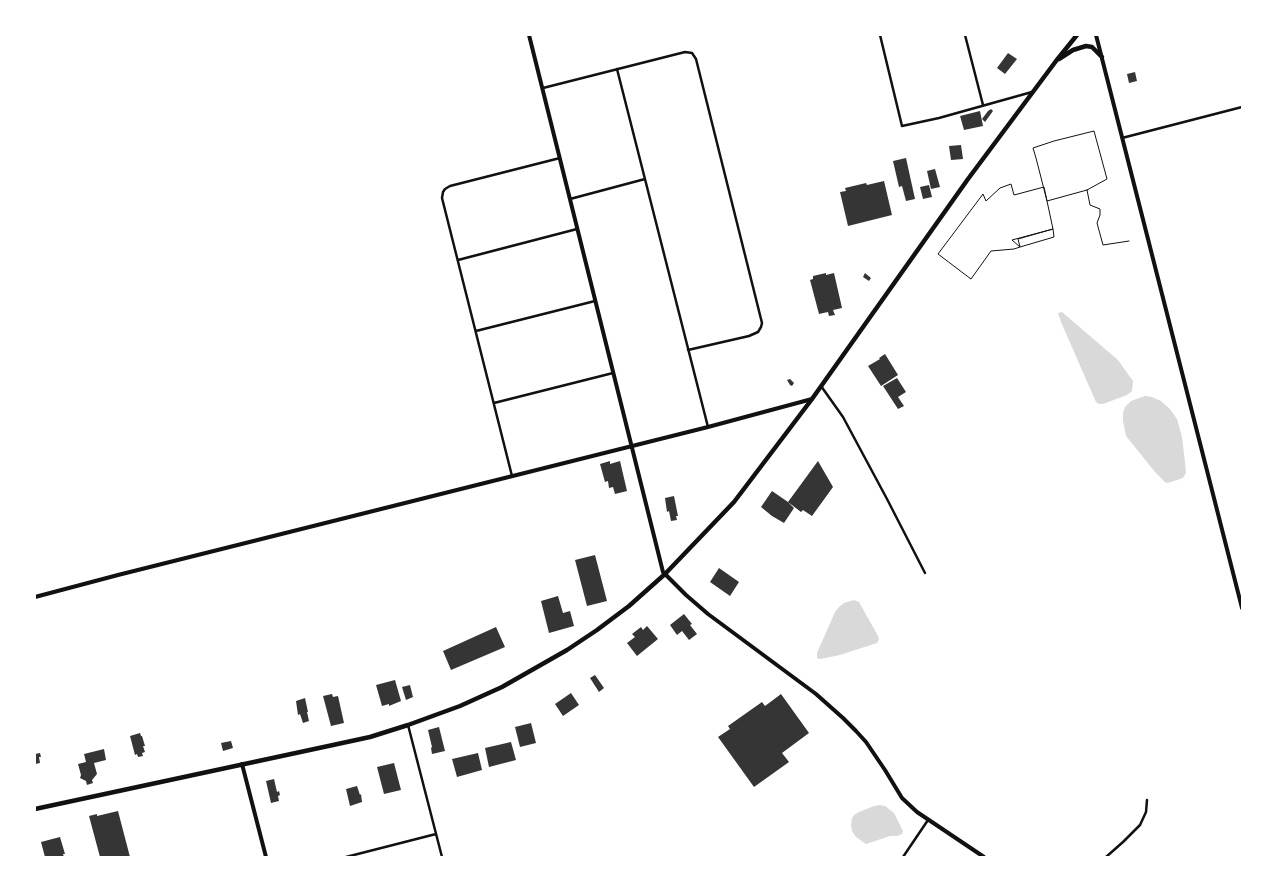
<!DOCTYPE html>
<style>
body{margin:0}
#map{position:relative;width:1277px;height:892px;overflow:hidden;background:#fff;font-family:"Noto Sans",sans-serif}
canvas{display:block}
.frame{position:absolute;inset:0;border:36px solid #fff;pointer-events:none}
</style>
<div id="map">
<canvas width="1277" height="892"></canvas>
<div class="frame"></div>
</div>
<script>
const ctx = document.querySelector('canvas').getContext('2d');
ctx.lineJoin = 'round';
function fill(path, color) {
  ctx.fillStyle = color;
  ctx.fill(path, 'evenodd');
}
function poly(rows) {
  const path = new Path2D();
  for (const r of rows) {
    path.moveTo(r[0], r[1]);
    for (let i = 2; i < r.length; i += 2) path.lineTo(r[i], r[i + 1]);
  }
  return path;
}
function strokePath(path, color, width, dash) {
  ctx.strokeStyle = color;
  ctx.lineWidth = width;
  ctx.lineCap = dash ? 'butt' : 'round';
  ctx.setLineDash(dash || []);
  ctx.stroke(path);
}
const water = poly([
 [1062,312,1118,360,1133,381,1132,391,1127,395,1103,404,1099,404,1096,402,1061,322,1058,313],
 [1145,396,1152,397,1161,401,1170,409,1177,419,1182,437,1185,462,1186,473,1183,478,1171,482,1166,483,1155,472,1126,436,1123,421,1123,413,1125,407,1131,401],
 [854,600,859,602,878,636,879,639,877,643,840,655,820,659,817,658,817,653,835,612,839,607,844,603],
 [880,805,885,806,894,813,903,831,902,834,897,836,890,836,866,844,856,837,852,831,851,825,852,818,854,815,859,812,874,806]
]);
const building = poly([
 [1008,53,1017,59,1005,74,997,68],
 [1135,72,1137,81,1129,83,1127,74],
 [991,109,993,111,985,122,982,119,988,111],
 [980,111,983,126,964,130,960,116],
 [961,145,963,159,951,160,949,146],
 [906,158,915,199,906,201,902,186,899,187,893,161],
 [935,169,940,187,931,189,927,171],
 [884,181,892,215,848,226,840,192,846,191,845,188,866,183,867,185],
 [929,185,932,197,923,199,920,187],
 [826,273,826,275,834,273,842,308,833,310,835,315,829,316,828,312,819,314,810,280,813,279,813,276],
 [865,273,871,278,869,281,863,277],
 [885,354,898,375,881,386,868,366,880,359,879,358],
 [897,378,906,392,898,397,904,406,898,409,883,386],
 [790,379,794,383,792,386,790,385,787,380],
 [610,461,610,464,620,461,627,491,615,494,613,487,609,488,608,481,605,482,600,464],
 [818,461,833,487,812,516,803,510,801,512,788,502],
 [772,491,788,502,794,508,784,523,772,516,761,507],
 [674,496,678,516,676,516,677,520,671,521,669,511,667,512,665,498],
 [595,555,607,601,587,606,575,560],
 [719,568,739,582,730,596,710,582],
 [558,596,563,613,570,611,574,626,549,633,541,601],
 [684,614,692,624,690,625,697,634,689,640,682,631,677,635,670,625],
 [647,626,658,639,637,656,627,643,635,637,632,634,641,627,643,630],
 [496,627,505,647,451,670,443,651],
 [595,675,604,688,599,692,590,678],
 [395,680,401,701,389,706,389,704,382,706,376,685],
 [410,685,413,697,406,700,402,687],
 [571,693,579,705,563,716,555,704],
 [332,694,333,697,338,696,344,723,331,726,323,696],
 [781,694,809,733,782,753,789,762,754,787,718,737,730,729,728,726,762,702,765,706],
 [305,698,308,712,307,712,309,721,303,723,300,714,298,715,296,701],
 [531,723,536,743,520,747,515,727],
 [439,727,445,751,432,754,431,748,432,747,428,730],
 [140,733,141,736,142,736,145,746,143,746,145,752,142,753,143,756,138,757,137,754,135,755,130,736],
 [231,741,233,748,223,751,221,743],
 [511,742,516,760,489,767,485,748],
 [104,749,106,760,94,763,97,774,92,780,93,783,87,785,86,781,80,778,81,775,78,764,86,762,84,754],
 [40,753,41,757,39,757,40,763,35,764,35,754],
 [478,753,482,770,457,777,452,759],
 [394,763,401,790,384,794,377,767],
 [274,779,277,792,279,791,280,795,278,796,279,801,271,803,266,781],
 [357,786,360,795,361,794,362,802,350,806,346,789],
 [118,811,130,857,100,857,89,816,97,814,97,816],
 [60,837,65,854,63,854,64,857,45,857,41,842]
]);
const path = poly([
 [1087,190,1047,201,1053,229,1054,237,1020,247,1018,239,1053,229,1012,240,1020,247,1014,249,991,251,971,279,938,254,983,194,986,201,1000,188,1011,184,1014,195,1044,187,1047,201,1036,158,1033,148,1054,141,1094,131,1107,179,1087,190],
 [1087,190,1090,205,1100,209,1100,215,1097,223,1103,245,1129,241]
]);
const minor = poly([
 [880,35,902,126,939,118,1032,92],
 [965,35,983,105],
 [617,69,708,427],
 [543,88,685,52,692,53,696,59,762,323,761,327,758,332,749,336,688,350],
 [1122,138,1242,107],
 [570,199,645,179],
 [458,260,577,229],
 [476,331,595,301],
 [821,386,843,417,887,499,925,573],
 [494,403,613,373],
 [512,476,442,198,443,192,445,189,450,186,560,158],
 [408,725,442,857],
 [346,857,436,834],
 [903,857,928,820],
 [1106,857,1123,842,1140,825,1146,812,1147,800]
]);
const tertiary = poly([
 [529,35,663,572,686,595,708,614,816,694,843,718,856,731,866,742,885,770,902,798,917,812,984,857],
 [1096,35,1242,608],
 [35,597,118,575,708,427,812,399],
 [242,764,266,857]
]);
const primary = poly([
 [1059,59,1073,50,1086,46,1092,47,1102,57],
 [35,809,333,745,370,737,408,725,460,706,502,687,567,650,597,630,629,606,665,574,734,502,812,399,968,179,1056,61,1077,35]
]);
fill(water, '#d9d9d9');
fill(building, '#353535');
strokePath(path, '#111', 1);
strokePath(minor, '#111', 2.5);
strokePath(tertiary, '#111', 4);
strokePath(primary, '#111', 4.5);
</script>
